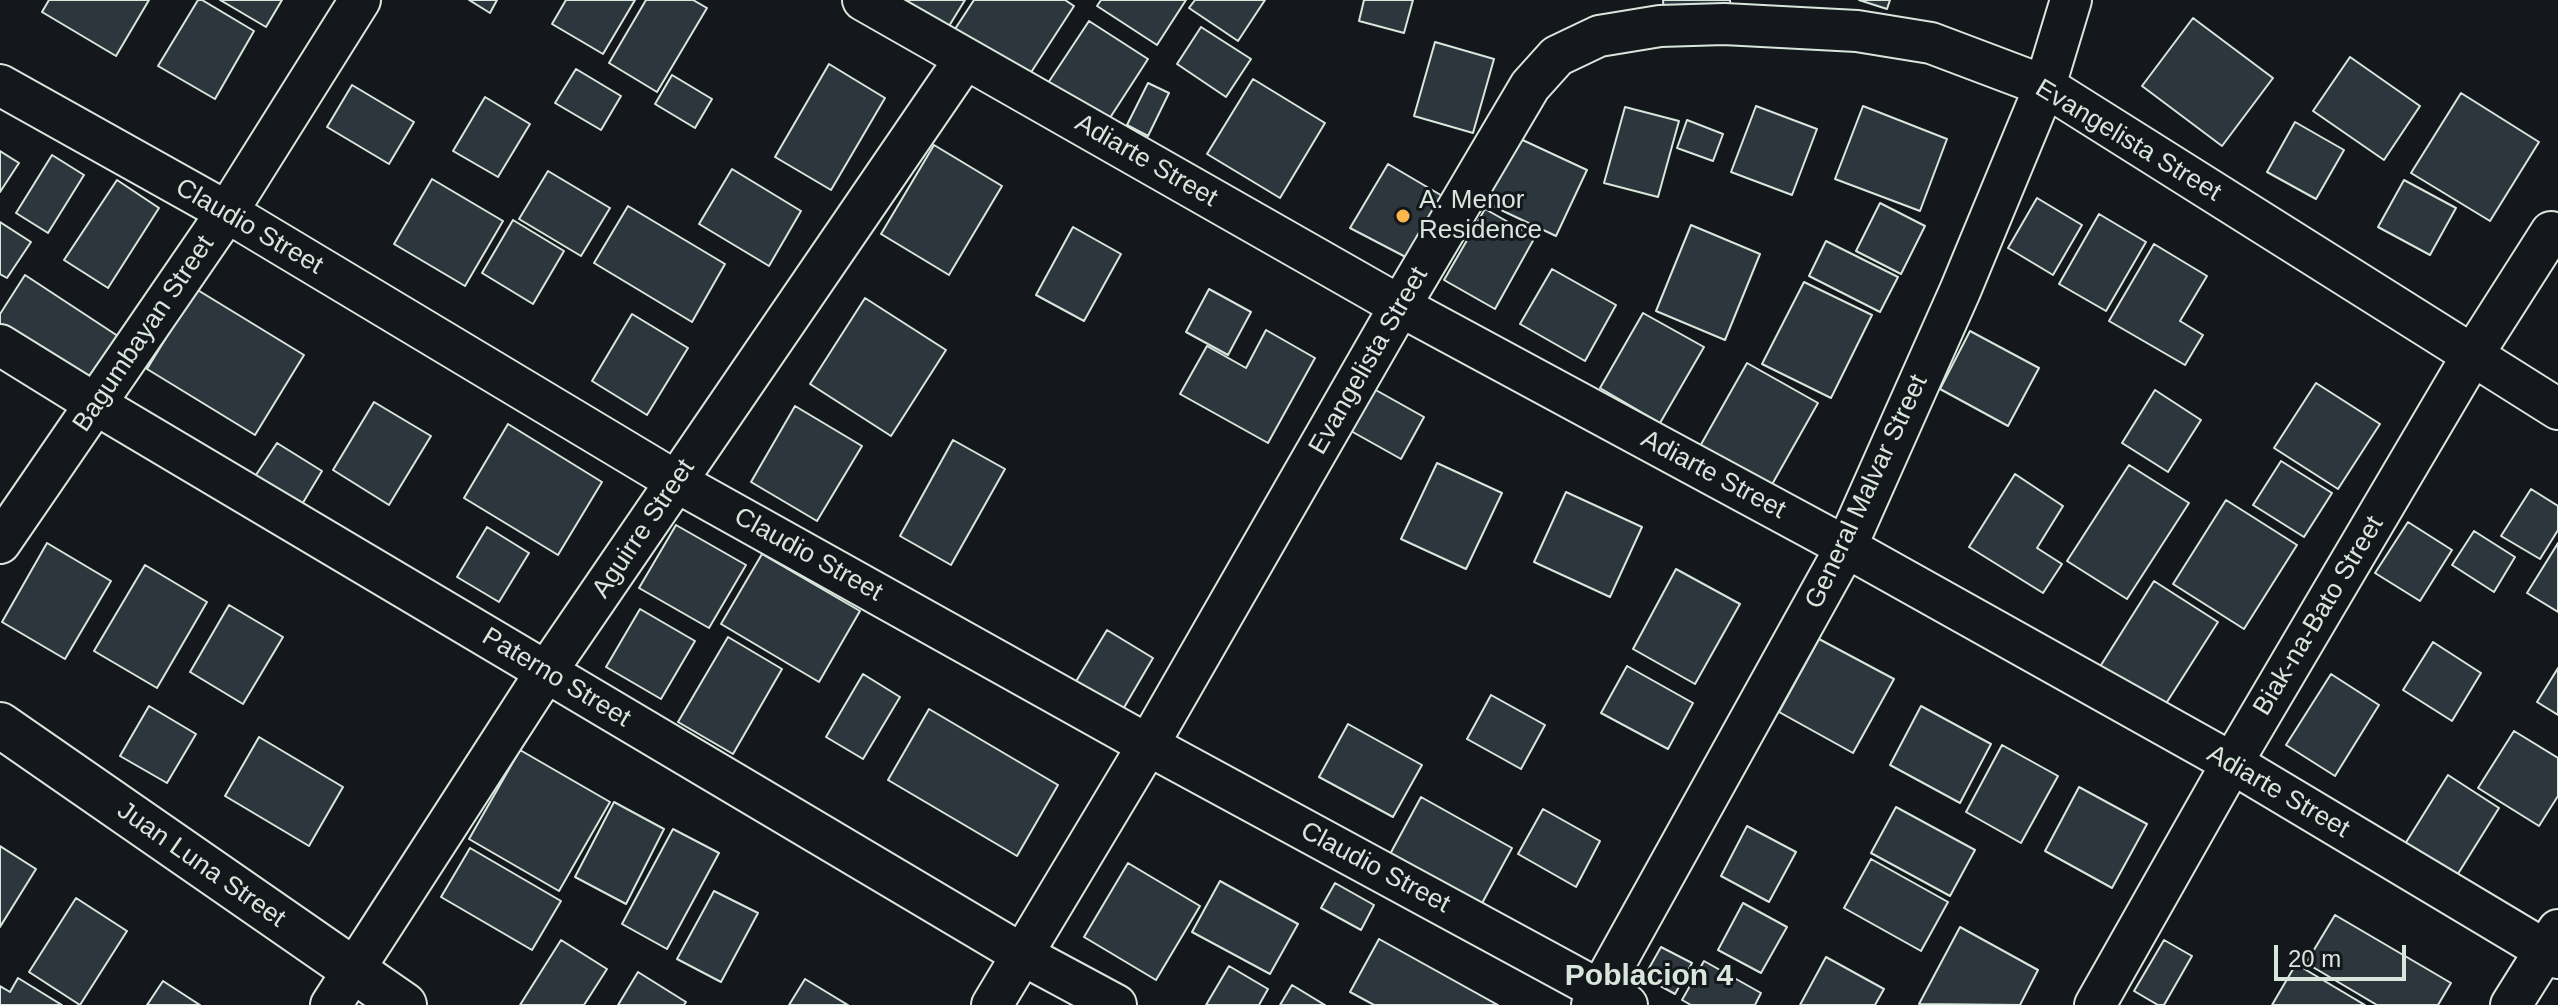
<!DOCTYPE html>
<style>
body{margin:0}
#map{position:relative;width:2558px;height:1005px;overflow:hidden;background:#14181c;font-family:Helvetica,sans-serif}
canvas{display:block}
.scale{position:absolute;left:2274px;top:945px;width:132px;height:36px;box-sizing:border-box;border:4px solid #d8e6dc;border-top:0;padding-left:10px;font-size:24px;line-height:28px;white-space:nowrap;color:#d8e6dc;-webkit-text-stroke:6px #14181c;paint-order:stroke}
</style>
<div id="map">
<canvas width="2558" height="1005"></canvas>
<div class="scale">20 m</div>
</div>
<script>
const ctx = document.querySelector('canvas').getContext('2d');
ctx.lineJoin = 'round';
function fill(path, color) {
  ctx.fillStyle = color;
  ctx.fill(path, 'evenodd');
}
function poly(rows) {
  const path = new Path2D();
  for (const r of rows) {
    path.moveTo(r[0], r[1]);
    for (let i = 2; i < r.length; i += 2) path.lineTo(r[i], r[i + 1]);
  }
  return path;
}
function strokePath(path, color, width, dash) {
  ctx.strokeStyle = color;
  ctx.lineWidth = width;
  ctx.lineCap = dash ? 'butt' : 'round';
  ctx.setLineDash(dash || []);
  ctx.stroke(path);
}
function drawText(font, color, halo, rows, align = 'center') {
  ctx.font = font + ' Helvetica,sans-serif';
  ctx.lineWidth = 6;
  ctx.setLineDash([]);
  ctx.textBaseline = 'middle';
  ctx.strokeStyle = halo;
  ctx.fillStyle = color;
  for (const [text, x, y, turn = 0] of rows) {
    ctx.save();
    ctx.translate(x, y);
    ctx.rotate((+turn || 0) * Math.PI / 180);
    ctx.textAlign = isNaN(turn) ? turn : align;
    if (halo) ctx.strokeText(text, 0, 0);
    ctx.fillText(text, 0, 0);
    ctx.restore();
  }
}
const building = poly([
 [49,0,149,0,116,56,42,12,49,0],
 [198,0,202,0,254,31,215,99,158,66,198,0],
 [220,0,282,0,266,27,220,0],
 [469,0,497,0,490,13,469,0],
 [566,0,635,0,603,54,552,24,566,0],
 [646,0,693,0,707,8,657,92,609,63,646,0],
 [899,0,965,0,946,31,899,0],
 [974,0,1065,0,1074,6,1028,77,955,29,974,0],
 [1101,0,1186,0,1157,45,1097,6,1101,0],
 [1195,0,1265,0,1238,41,1189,8,1195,0],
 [1364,0,1413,0,1404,33,1359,21,1364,0],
 [1663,0,1730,0,1731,10,1664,15,1663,0],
 [1859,0,1890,0,1887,9,1859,0],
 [2193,18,2273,78,2222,146,2142,86,2193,18],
 [1089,21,1148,59,1106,124,1046,86,1089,21],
 [1201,27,1251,59,1226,97,1177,64,1201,27],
 [1435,42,1494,59,1473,133,1414,116,1435,42],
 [2350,57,2420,106,2384,160,2313,111,2350,57],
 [829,64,885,98,831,190,775,157,829,64],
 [576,69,621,96,601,130,555,103,576,69],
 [672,75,712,99,695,128,655,104,672,75],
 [1253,79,1325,123,1280,198,1207,154,1253,79],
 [1148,83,1169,93,1148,136,1127,125,1148,83],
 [352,85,414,122,389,164,327,127,352,85],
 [2461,93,2539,142,2490,221,2411,173,2461,93],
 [485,97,530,124,498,177,453,151,485,97],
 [1756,106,1817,129,1792,195,1731,172,1756,106],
 [1863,106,1947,139,1920,211,1835,179,1863,106],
 [1625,107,1679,121,1658,197,1604,183,1625,107],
 [1687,120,1723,134,1713,161,1677,148,1687,120],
 [2295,122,2344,150,2316,199,2267,172,2295,122],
 [1514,136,1587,170,1556,236,1484,202,1514,136],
 [934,145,1002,186,949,275,881,234,934,145],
 [0,151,19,163,0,192,0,151],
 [52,155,84,175,48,233,16,213,52,155],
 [1388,164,1456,204,1421,265,1350,228,1388,164],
 [732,169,801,211,769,266,699,224,732,169],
 [548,171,610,208,581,256,519,219,548,171],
 [432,179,503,221,465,286,394,244,432,179],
 [117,180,159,208,108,288,64,260,117,180],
 [2404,180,2456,208,2430,255,2378,227,2404,180],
 [2037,198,2082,225,2053,275,2008,248,2037,198],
 [1880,203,1925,226,1901,274,1856,251,1880,203],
 [628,206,725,264,692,322,594,263,628,206],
 [1485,209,1535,237,1495,309,1444,280,1485,209],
 [2099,214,2146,242,2106,311,2059,284,2099,214],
 [513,220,564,251,533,304,482,273,513,220],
 [0,222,31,242,7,278,0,274,0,222],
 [1691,225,1760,254,1725,340,1656,311,1691,225],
 [1073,227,1121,254,1084,321,1036,295,1073,227],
 [1826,241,1898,277,1880,312,1809,276,1826,241],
 [2154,244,2207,276,2180,321,2203,335,2185,365,2109,321,2154,244],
 [1552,269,1616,305,1585,361,1520,324,1552,269],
 [25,275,127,342,95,392,0,331,0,314,25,275],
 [1804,282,1872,315,1831,398,1762,364,1804,282],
 [196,289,304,355,255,435,147,369,196,289],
 [1209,289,1251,312,1228,355,1186,332,1209,289],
 [865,298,946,350,891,436,810,384,865,298],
 [1643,313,1704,347,1660,423,1600,388,1643,313],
 [632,314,688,348,647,415,592,381,632,314],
 [1266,330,1315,358,1268,443,1180,394,1207,346,1246,368,1266,330],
 [1970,331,2039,368,2008,426,1940,389,1970,331],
 [1747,363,1818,403,1770,488,1699,448,1747,363],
 [2316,383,2380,424,2338,489,2274,448,2316,383],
 [1365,384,1424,417,1401,459,1342,426,1365,384],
 [2155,390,2201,420,2168,472,2122,443,2155,390],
 [374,402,431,436,389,505,333,470,374,402],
 [795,406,862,446,817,521,751,482,795,406],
 [508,424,602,482,558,555,464,498,508,424],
 [953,440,1005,469,951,565,900,536,953,440],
 [277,443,322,471,301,506,254,478,277,443],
 [2281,461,2332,493,2304,537,2253,505,2281,461],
 [1437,463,1502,493,1466,569,1401,539,1437,463],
 [2129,465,2189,503,2127,599,2067,561,2129,465],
 [2015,474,2063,506,2037,548,2062,564,2043,593,1969,547,2015,474],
 [2531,489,2558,506,2558,530,2540,559,2501,536,2531,489],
 [1566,492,1642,527,1610,597,1534,562,1566,492],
 [2226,500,2297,545,2244,629,2173,584,2226,500],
 [2408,522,2452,550,2420,601,2375,573,2408,522],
 [676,525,746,565,709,628,639,588,676,525],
 [487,527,529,553,499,602,457,577,487,527],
 [2474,531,2515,557,2494,592,2452,565,2474,531],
 [47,543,111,581,65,659,2,622,47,543],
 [2558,543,2558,612,2527,593,2558,543],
 [762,554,860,611,819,682,721,624,762,554],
 [145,565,207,602,157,688,94,651,145,565],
 [1676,569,1740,604,1695,684,1633,649,1676,569],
 [2154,581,2218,622,2160,713,2096,673,2154,581],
 [229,605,283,637,243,704,190,672,229,605],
 [640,609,695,641,661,699,606,667,640,609],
 [1107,630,1153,658,1122,711,1075,683,1107,630],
 [728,637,782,669,733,754,678,722,728,637],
 [1819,639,1894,679,1853,753,1779,712,1819,639],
 [2433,642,2481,673,2452,721,2403,690,2433,642],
 [1627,666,1693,703,1668,749,1601,713,1627,666],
 [2558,668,2558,715,2537,702,2558,668],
 [863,674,900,697,863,759,826,737,863,674],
 [2331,674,2379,705,2335,776,2286,745,2331,674],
 [1491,695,1545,725,1521,769,1467,739,1491,695],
 [149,706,196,734,167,783,120,756,149,706],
 [1921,706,1991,744,1960,803,1890,765,1921,706],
 [929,709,1058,785,1017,856,888,780,929,709],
 [1348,724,1422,765,1393,817,1319,777,1348,724],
 [2514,731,2558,758,2558,796,2539,826,2478,788,2514,731],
 [259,737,343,787,309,846,225,796,259,737],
 [2002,745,2058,776,2021,843,1966,812,2002,745],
 [520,750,610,802,559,891,469,839,520,750],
 [2448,775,2499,808,2456,877,2405,844,2448,775],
 [2079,787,2147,824,2112,888,2045,851,2079,787],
 [1421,797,1512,848,1480,907,1389,856,1421,797],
 [614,802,664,829,626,904,575,877,614,802],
 [1896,807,1975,850,1950,896,1871,853,1896,807],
 [1543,809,1600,841,1576,887,1518,854,1543,809],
 [1747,826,1796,852,1769,902,1721,876,1747,826],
 [673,829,719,853,667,949,622,924,673,829],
 [0,846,36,869,0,927,0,846],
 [470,848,561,901,532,950,441,897,470,848],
 [1871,859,1948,902,1921,951,1844,908,1871,859],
 [1128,863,1200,906,1156,980,1084,937,1128,863],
 [1220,881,1298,924,1270,974,1192,932,1220,881],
 [1335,883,1374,905,1361,930,1321,908,1335,883],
 [714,891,758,913,721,982,677,959,714,891],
 [76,898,127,931,80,1005,29,972,76,898],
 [1743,903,1787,927,1761,973,1718,950,1743,903],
 [2335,915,2451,983,2438,1005,2377,1005,2306,963,2335,915],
 [1960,927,2038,970,2020,1005,1919,1004,1960,927],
 [1379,939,1498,1005,1374,1005,1350,992,1379,939],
 [561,940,607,969,584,1005,520,1005,561,940],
 [2164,940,2192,956,2164,1005,2158,1005,2134,991,2164,940],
 [1661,947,1692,963,1675,994,1644,977,1661,947],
 [1826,957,1884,989,1875,1005,1800,1005,1826,957],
 [1704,961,1761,993,1755,1005,1691,1005,1682,1000,1704,961],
 [2296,964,2365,1005,2272,1005,2296,964],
 [1229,966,1268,989,1259,1005,1206,1005,1229,966],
 [638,972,686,1002,684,1005,618,1005,638,972],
 [18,978,62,1005,0,1005,0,986,10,992,18,978],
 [805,979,848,1005,789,1005,805,979],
 [163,981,200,1005,147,1005,163,981],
 [1292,985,1325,1005,1280,1005,1292,985]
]);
const street = poly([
 [863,0,1400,306,1846,547,2232,763,2558,958],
 [0,85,227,212,677,482,1148,745,1627,1005],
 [0,345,97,405,1023,955,1116,1005],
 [0,543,227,212,360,0],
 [331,1005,546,672,965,59],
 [992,1005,1148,745,1400,306,1530,86,1557,56,1599,36,1660,26,1724,24,1857,31,1931,43,2045,86,2558,409],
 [1592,1005,1846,547,1960,291,2045,86,2071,0],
 [2095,1005,2232,763,2472,356,2551,232],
 [2511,1005,2558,930]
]);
const secondary = poly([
 [0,725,404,1005]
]);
const markers = [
 [1403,216,8,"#ffb74d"]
];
const streetNames = [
 ["Evangelista Street",2128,141,31],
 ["Adiarte Street",1146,161,30],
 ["Claudio Street",249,227,30],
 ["Bagumbayan Street",144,334,-56],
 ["Evangelista Street",1369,361,-60],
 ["Adiarte Street",1713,475,28],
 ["General Malvar Street",1867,492,-65],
 ["Aguirre Street",644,529,-56],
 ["Claudio Street",808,555,29],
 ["Biak-na-Bato Street",2319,616,-59],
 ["Paterno Street",556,678,31],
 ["Adiarte Street",2278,792,30],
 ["Juan Luna Street",201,865,35],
 ["Claudio Street",1375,868,28]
];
const poiNames = [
 ["A. Menor",1419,201],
 ["Residence",1419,231]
];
const quarterNames = [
 ["Poblacion 4",1649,977]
];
fill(building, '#2c363c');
strokePath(building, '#d8e6dc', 2);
strokePath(street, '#d8e6dc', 44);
strokePath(secondary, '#d8e6dc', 48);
strokePath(street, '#14181c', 40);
strokePath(secondary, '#14181c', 44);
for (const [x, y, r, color] of markers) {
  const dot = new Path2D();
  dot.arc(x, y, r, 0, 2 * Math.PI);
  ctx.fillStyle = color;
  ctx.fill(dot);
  strokePath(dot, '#14181c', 3);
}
drawText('26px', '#d8e6dc', '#14181c', streetNames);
drawText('26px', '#d8e6dc', '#14181c', poiNames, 'left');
drawText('bold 30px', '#d8e6dc', '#14181c', quarterNames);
</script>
